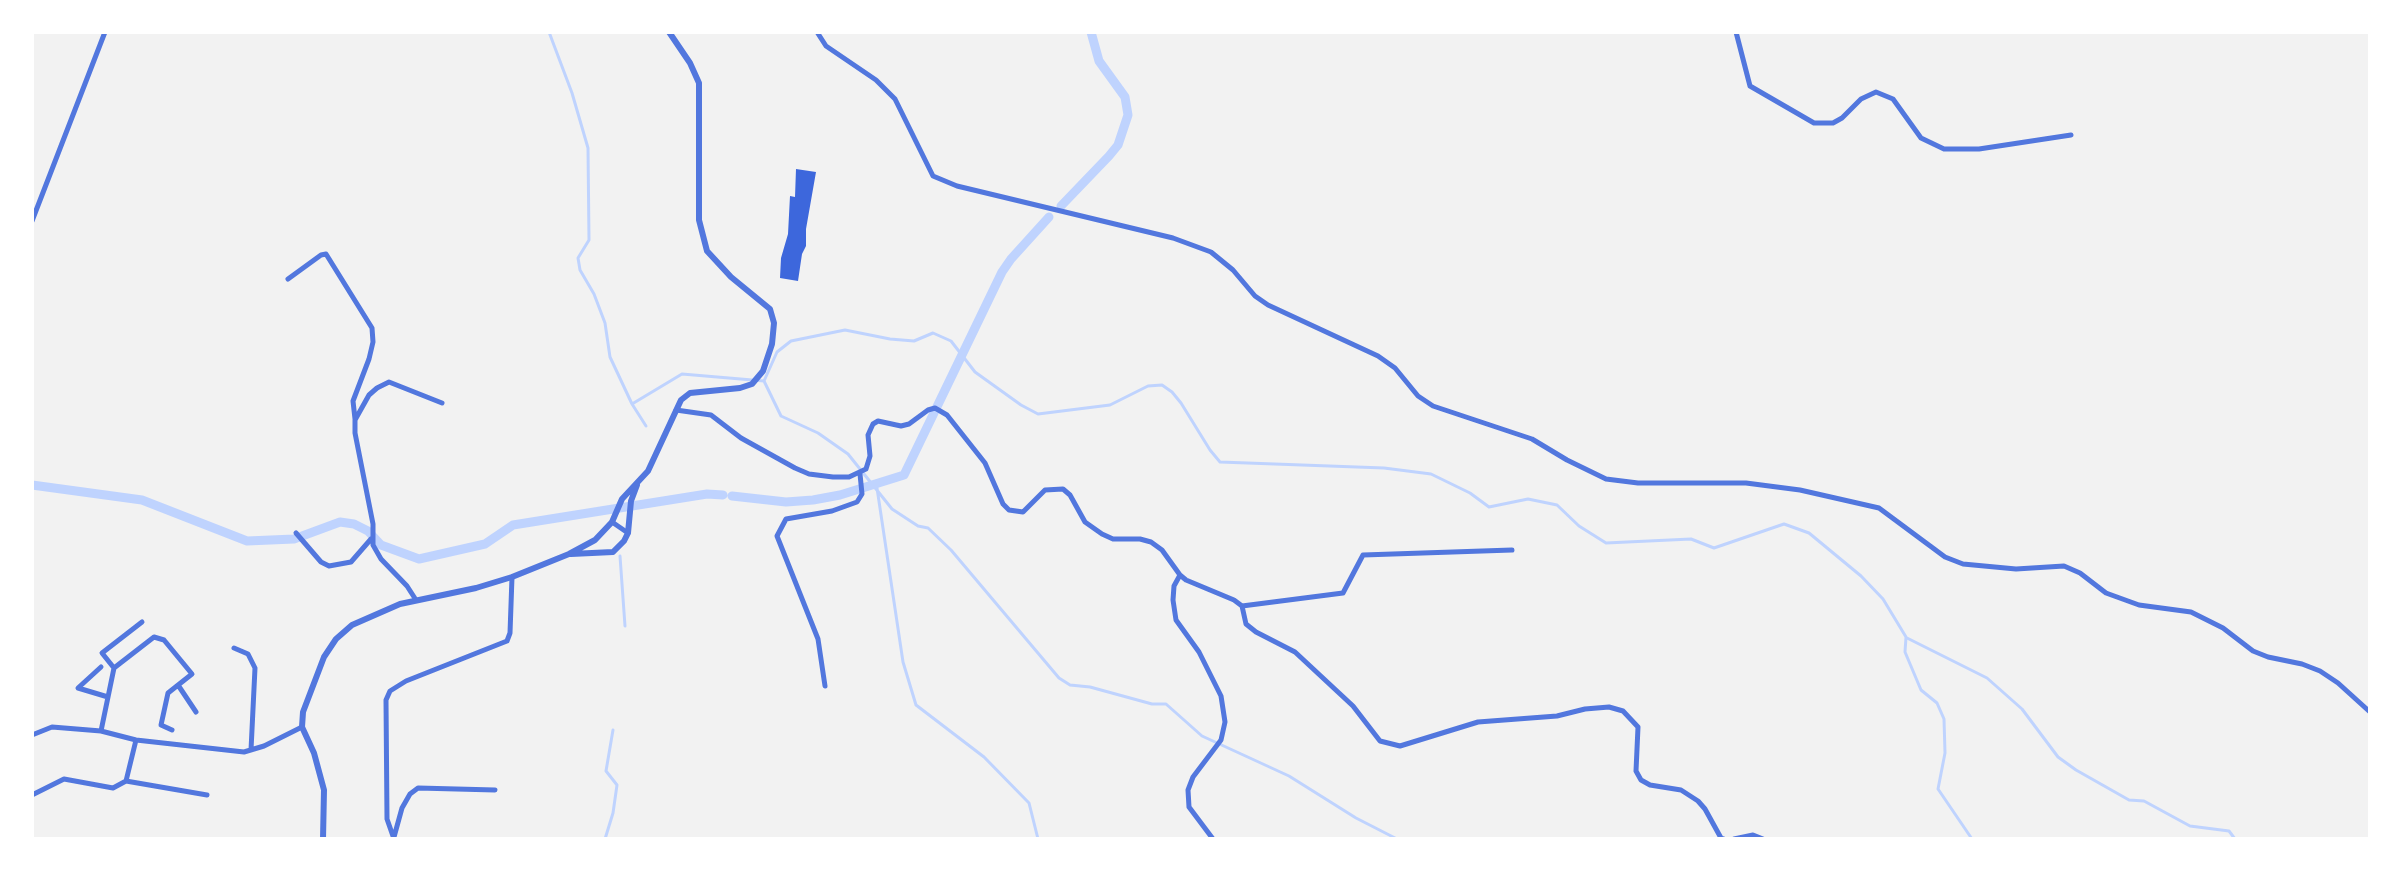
<!DOCTYPE html>
<style>
body{margin:0}
#map{position:relative;width:2402px;height:871px;overflow:hidden;background:#f2f2f2;font-family:"Alegreya Sans",sans-serif}
canvas{display:block}
.frame{position:absolute;inset:0;border:34px solid #fff;pointer-events:none}
</style>
<div id="map">
<canvas width="2402" height="871"></canvas>
<div class="frame"></div>
</div>
<script>
const ctx = document.querySelector('canvas').getContext('2d');
ctx.lineJoin = 'round';
function poly(rows) {
  const path = new Path2D();
  for (const r of rows) {
    path.moveTo(r[0], r[1]);
    for (let i = 2; i < r.length; i += 2) path.lineTo(r[i], r[i + 1]);
  }
  return path;
}
function strokePath(path, color, width, dash) {
  ctx.strokeStyle = color;
  ctx.lineWidth = width;
  ctx.lineCap = dash ? 'butt' : 'round';
  ctx.setLineDash(dash || []);
  ctx.stroke(path);
}
function fill(path, color) {
  ctx.fillStyle = color;
  ctx.fill(path, 'evenodd');
}
const stream = poly([
 [549,32,572,93,588,148,589,240,578,258,580,270,594,294,605,323,610,357,632,404,646,426],
 [764,381,781,416,818,433,848,454,892,509,918,526,928,528,951,550,1059,678,1070,685,1090,687,1152,704,1166,704,1202,736,1289,776,1356,818,1397,839],
 [632,404,682,374,764,381,777,352,791,341,845,330,890,339,914,341,933,333,951,341,975,372,1021,405,1038,414,1110,405,1148,386,1162,385,1172,392,1181,403,1210,450,1220,462,1384,468,1431,474,1470,493,1489,507,1528,499,1557,505,1579,526,1606,543,1691,539,1714,548,1784,524,1809,533,1861,576,1883,599,1906,637,1905,652,1921,690,1937,703,1944,719,1945,753,1938,789,1972,839],
 [877,488,903,662,916,705,984,757,1029,803,1038,839],
 [620,556,625,626],
 [1907,638,1987,678,2022,709,2058,757,2076,770,2129,800,2144,801,2190,826,2229,831,2235,839],
 [605,839,613,813,617,785,606,771,613,730]
]);
const canal = poly([
 [1061,206,1109,156,1118,145,1128,115,1125,97,1099,61,1091,32],
 [32,485,142,500,247,541,294,539,340,522,354,524,368,531,381,545,419,559,485,544,513,525,707,494,723,495],
 [732,496,786,502,813,500,840,495,904,475,1002,272,1011,259,1049,217]
]);
const building = poly([
 [796,169,816,172,806,229,806,246,802,254,798,281,780,278,781,258,788,234,790,196,795,197]
]);
const minor = poly([
 [817,32,826,46,876,80,895,99,933,176,957,186,1173,238,1211,252,1233,270,1255,296,1268,305,1378,356,1395,368,1418,396,1433,406,1532,439,1567,460,1606,479,1638,483,1746,483,1800,490,1879,508,1945,557,1963,564,2016,569,2064,566,2080,573,2106,593,2139,605,2191,612,2223,628,2253,651,2268,657,2302,664,2320,671,2338,683,2370,712],
 [1736,32,1750,86,1814,123,1833,123,1842,118,1861,99,1876,92,1893,99,1921,138,1944,149,1979,149,2071,135],
 [32,221,105,32],
 [288,279,321,255,326,254,372,328,373,342,369,359,353,401,355,419],
 [676,410,711,415,741,438,795,468,809,474,833,477,849,477,866,469,870,456,868,435,873,424,878,421,901,426,909,424,928,410,935,408,947,415,985,463,1003,504,1009,510,1023,512,1045,490,1063,489,1070,495,1085,522,1102,534,1113,539,1140,539,1151,542,1162,550,1180,575,1186,580,1234,600,1242,606,1246,624,1256,632,1295,652,1353,706,1380,741,1400,746,1478,722,1557,716,1585,709,1609,707,1623,711,1638,727,1636,771,1641,780,1650,785,1681,790,1698,801,1705,809,1721,838,1724,839],
 [612,522,628,533],
 [296,533,321,562,329,566,351,562,371,539],
 [1180,575,1174,586,1173,600,1176,620,1199,652,1221,696,1225,722,1221,740,1193,777,1188,790,1189,807,1213,839],
 [416,600,407,586,381,559,373,545,373,524,355,433,355,420,369,395,377,388,389,382,442,403],
 [1242,606,1343,593,1363,555,1512,550],
 [234,648,248,654,255,668,251,750],
 [101,667,78,688,108,697],
 [114,668,154,637,164,640,192,674,168,693,161,725,172,730],
 [178,685,196,712],
 [825,686,818,639,777,536,786,519,832,511,857,502,862,494,860,474],
 [101,731,114,668,102,653,142,622],
 [32,735,52,727,101,731,136,740,244,752,264,746,302,727],
 [126,781,136,740],
 [32,795,64,779,113,788,126,781,207,795],
 [394,837,402,808,410,794,418,788,495,790],
 [394,839,387,819,386,700,390,691,406,681,507,641,510,633,512,577],
 [1734,839,1753,835,1763,839]
]);
const tertiary = poly([
 [571,554,613,552,624,541,628,533,631,501,637,485],
 [323,839,324,790,314,753,302,727,303,712,324,657,336,639,352,625,400,604,476,588,512,577,569,554,595,540,612,522,622,499,648,471,681,400,690,393,740,388,752,384,763,371,772,344,774,323,770,309,731,277,707,251,699,220,699,83,690,63,669,32]
]);
strokePath(stream, '#bfd3fe', 3);
strokePath(canal, '#bfd3fe', 9);
fill(building, '#3d67dc');
strokePath(minor, '#5277de', 5);
strokePath(tertiary, '#5277de', 6);
</script>
